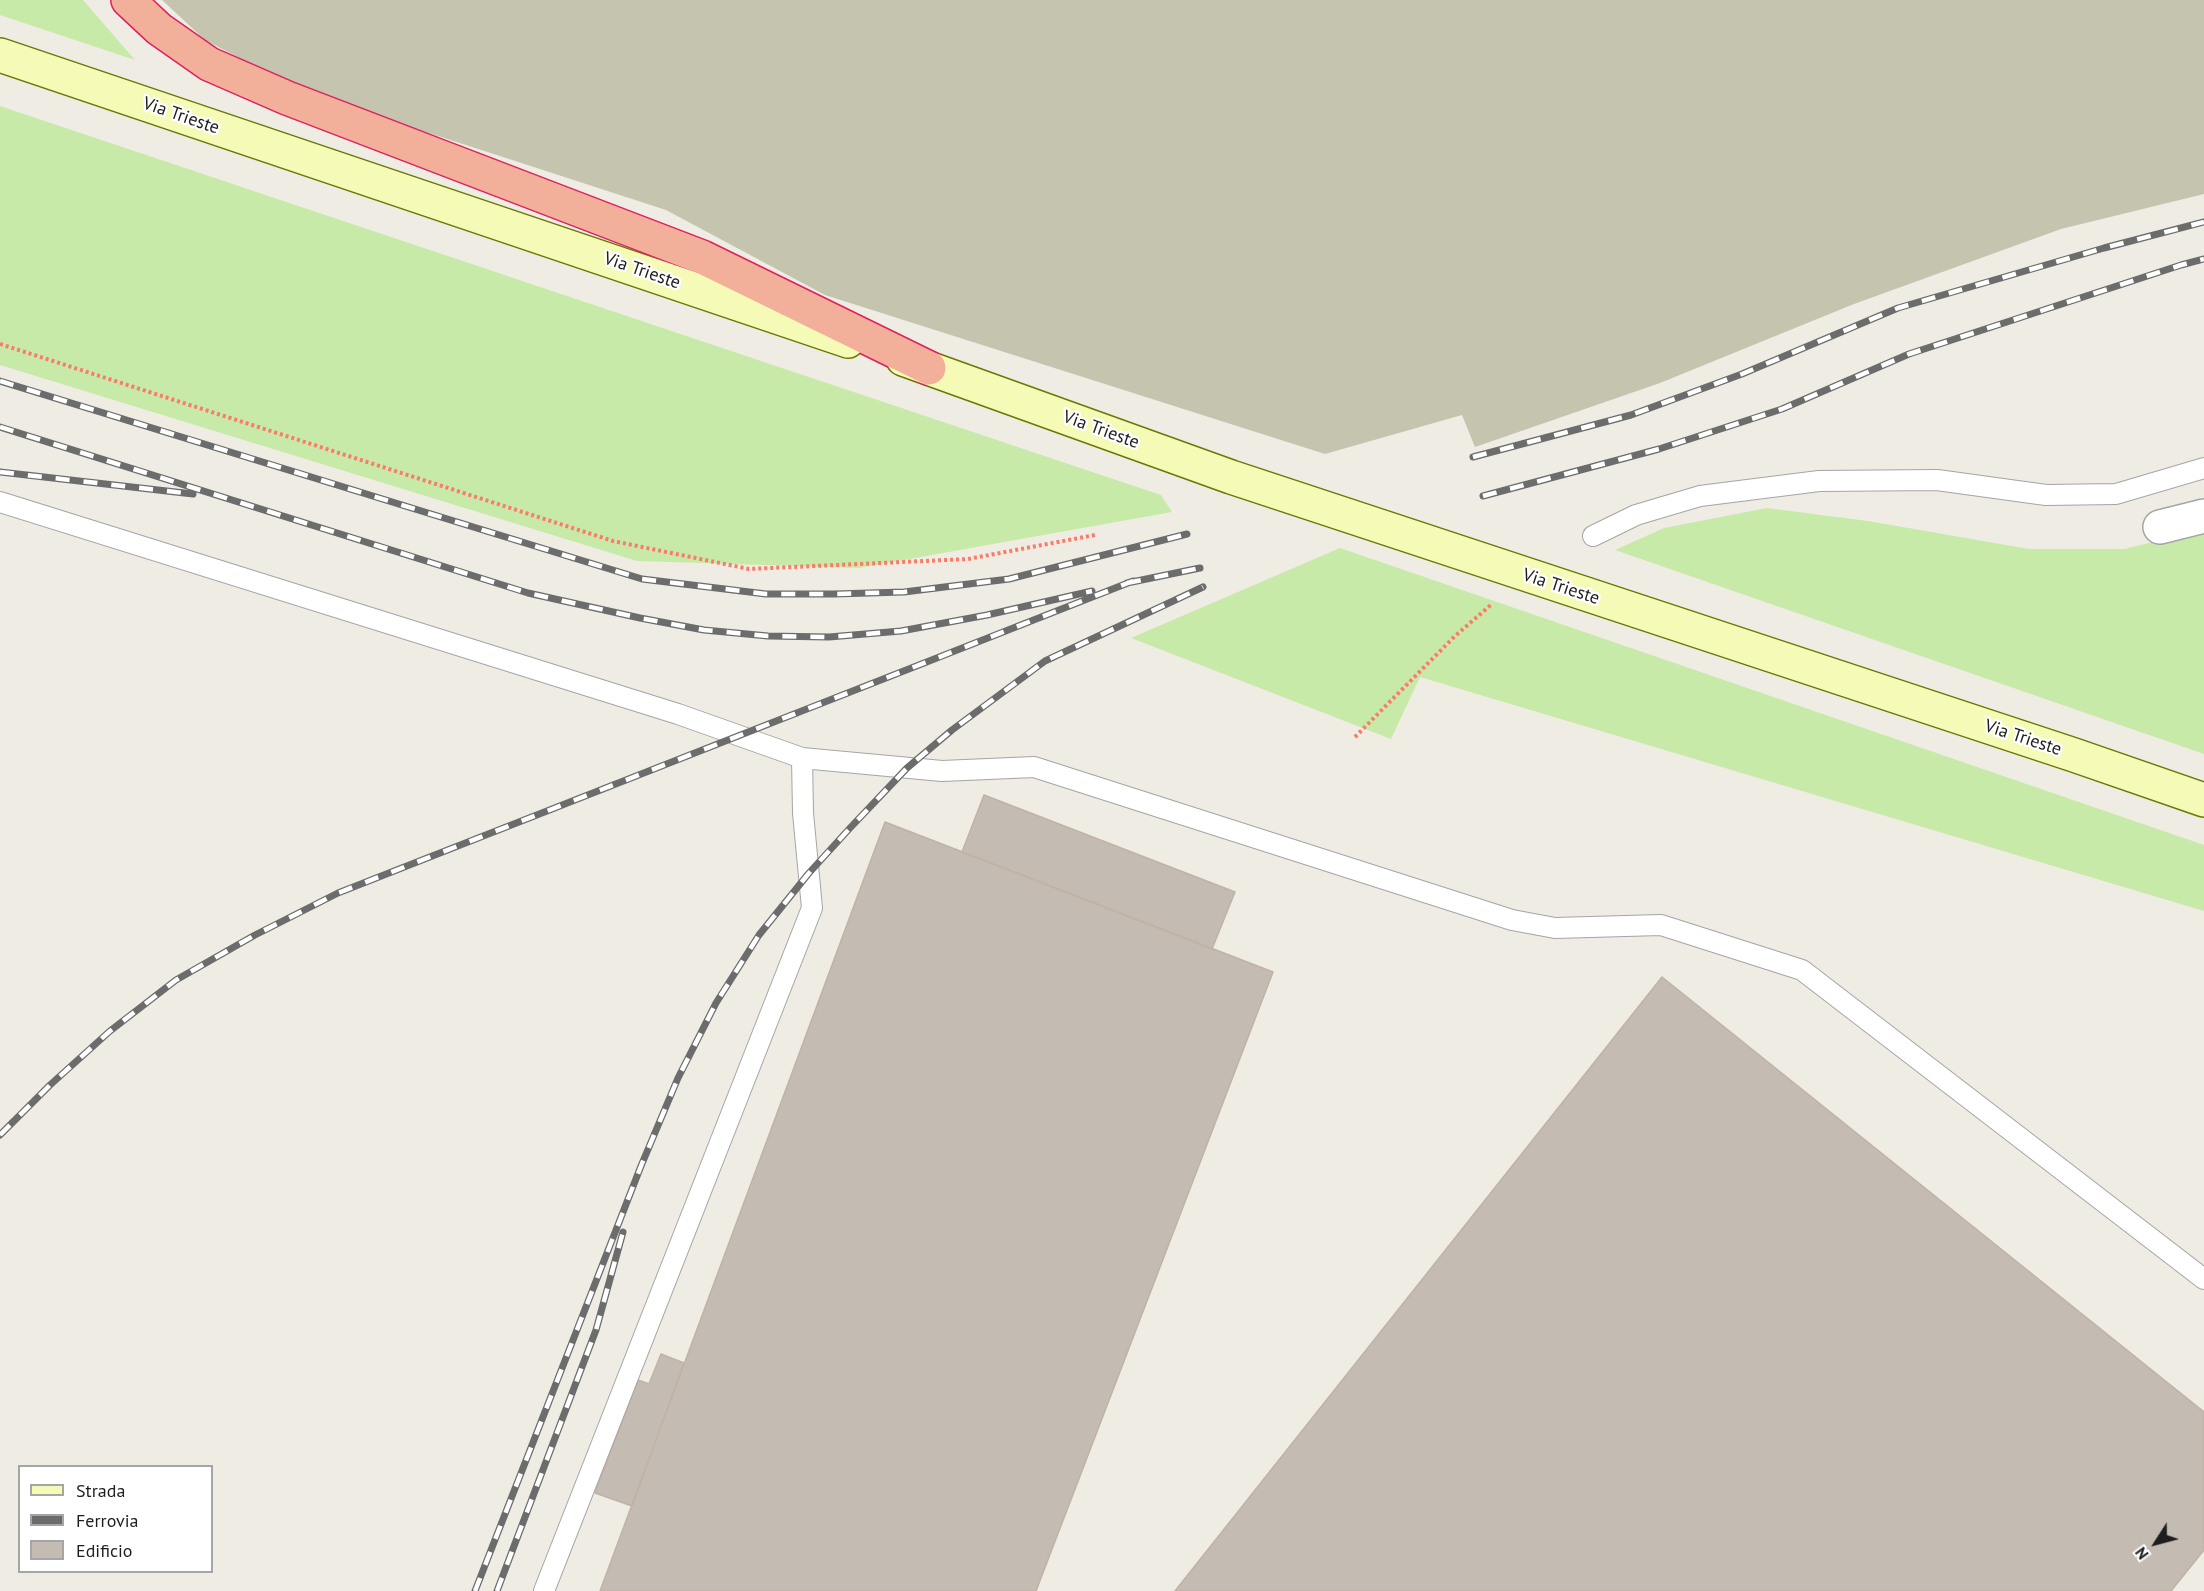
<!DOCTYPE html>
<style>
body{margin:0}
#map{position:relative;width:2204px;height:1591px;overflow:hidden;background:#efece4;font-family:"PT Sans",sans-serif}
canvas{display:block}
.legend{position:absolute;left:18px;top:1465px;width:195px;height:108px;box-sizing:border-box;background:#fff;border:2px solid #a5a5a5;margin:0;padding:8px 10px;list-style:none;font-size:18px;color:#1e1e1e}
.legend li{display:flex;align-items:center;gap:12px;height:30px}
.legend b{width:30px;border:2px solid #a5a5a5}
.north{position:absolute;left:2126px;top:1513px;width:60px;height:60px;-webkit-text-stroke:4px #fff;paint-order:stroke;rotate:234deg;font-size:16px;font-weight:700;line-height:24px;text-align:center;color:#1e1e1e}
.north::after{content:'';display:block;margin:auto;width:21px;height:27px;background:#1e1e1e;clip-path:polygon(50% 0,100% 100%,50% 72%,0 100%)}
</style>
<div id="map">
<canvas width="2204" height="1591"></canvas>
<ul class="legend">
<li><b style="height:8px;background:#f6fab7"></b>Strada</li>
<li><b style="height:8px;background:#6c6c6c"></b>Ferrovia</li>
<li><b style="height:16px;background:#c4bbb3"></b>Edificio</li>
</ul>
<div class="north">N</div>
</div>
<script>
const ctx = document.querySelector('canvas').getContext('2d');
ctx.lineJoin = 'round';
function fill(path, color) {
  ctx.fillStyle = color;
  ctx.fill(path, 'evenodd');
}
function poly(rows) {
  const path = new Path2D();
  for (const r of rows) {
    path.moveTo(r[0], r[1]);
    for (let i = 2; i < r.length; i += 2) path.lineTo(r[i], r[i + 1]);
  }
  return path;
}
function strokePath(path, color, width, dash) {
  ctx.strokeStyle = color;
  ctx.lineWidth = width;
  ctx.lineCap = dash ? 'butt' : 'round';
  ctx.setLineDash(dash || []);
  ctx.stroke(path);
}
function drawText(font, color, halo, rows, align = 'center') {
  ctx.font = font + ' "PT Sans",sans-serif';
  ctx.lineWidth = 4.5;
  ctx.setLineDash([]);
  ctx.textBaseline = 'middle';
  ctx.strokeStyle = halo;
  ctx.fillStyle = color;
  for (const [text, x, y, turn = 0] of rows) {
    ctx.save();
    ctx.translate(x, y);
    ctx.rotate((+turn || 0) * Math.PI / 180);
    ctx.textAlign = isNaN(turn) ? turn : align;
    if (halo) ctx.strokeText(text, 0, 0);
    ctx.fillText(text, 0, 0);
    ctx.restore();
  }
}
const construction = poly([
 [162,0,2204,0,2204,194,2061,229,1854,304,1660,383,1475,447,1462,415,1325,454,825,295,666,210,309,94,205,40]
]);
const grass = poly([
 [0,0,83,0,135,60,0,15],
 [0,106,1161,495,1172,512,859,568,637,561,0,365],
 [1767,508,1868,521,2029,549,2124,549,2204,530,2204,754,1615,550,1664,528],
 [1340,548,2204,845,2204,911,1420,677,1391,739,1131,638]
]);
const building = poly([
 [984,795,1235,892,1212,949,962,852,984,795],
 [885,822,1273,972,1036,1591,600,1591,885,822],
 [1662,977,2204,1412,2204,1550,2171,1591,1175,1591,1662,977],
 [661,1354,684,1363,632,1506,595,1493,638,1380,649,1384,661,1354]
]);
const path = poly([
 [0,344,613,541,749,569,968,559,1095,535],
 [1355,737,1455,636,1492,604]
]);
const service = poly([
 [0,502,678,714,802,758,942,771,1034,767,1512,920,1555,928,1661,925,1802,970,2204,1279],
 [1593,536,1636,515,1700,496,1819,481,1937,480,2046,495,2116,494,2204,468],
 [544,1591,812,908,803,813,802,758]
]);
const minor = poly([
 [2160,527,2204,516]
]);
const secondary = poly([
 [0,55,848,341],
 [903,359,1231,477,2074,755,2204,800]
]);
const trunk = poly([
 [128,0,159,29,209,64,287,98,702,257,929,368]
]);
const rail = poly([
 [0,381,642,579,766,594,834,594,904,592,1009,579,1187,534],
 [0,427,528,593,640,618,704,630,768,636,829,637,901,631,987,615,1092,591],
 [1473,457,1631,415,1742,374,1898,308,2104,248,2204,222],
 [0,472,193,494],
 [1483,496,1659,449,1782,409,1909,354,2181,265,2204,259],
 [1127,583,1200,568],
 [0,1135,50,1085,110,1031,176,980,255,935,338,893,1133,581],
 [475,1591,641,1166,678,1078,716,1003,759,935,809,873,850,828,907,768,952,730,1045,661,1203,587],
 [497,1591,596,1330,623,1232]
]);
const streetNames = [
 ["Via Trieste",181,116,19],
 ["Via Trieste",642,271,19],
 ["Via Trieste",1101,430,20],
 ["Via Trieste",1561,587,18],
 ["Via Trieste",2023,738,18]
];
fill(construction, '#c4c4af');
fill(grass, '#c8eaa9');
fill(building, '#c4bbb3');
strokePath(building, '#c1b2a6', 1.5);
strokePath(service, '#a5a5a5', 22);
strokePath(minor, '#a5a5a5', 36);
strokePath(secondary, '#697703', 36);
strokePath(trunk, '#dd215f', 36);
strokePath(path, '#fc7a68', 4, [3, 3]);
strokePath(service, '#fff', 20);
strokePath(minor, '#fff', 33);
strokePath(secondary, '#f6fab7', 33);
strokePath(trunk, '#f2af9a', 33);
strokePath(rail, '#6c6c6c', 7);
strokePath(rail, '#fff', 4.5, [14]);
drawText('18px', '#1e1e1e', '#fff', streetNames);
</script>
